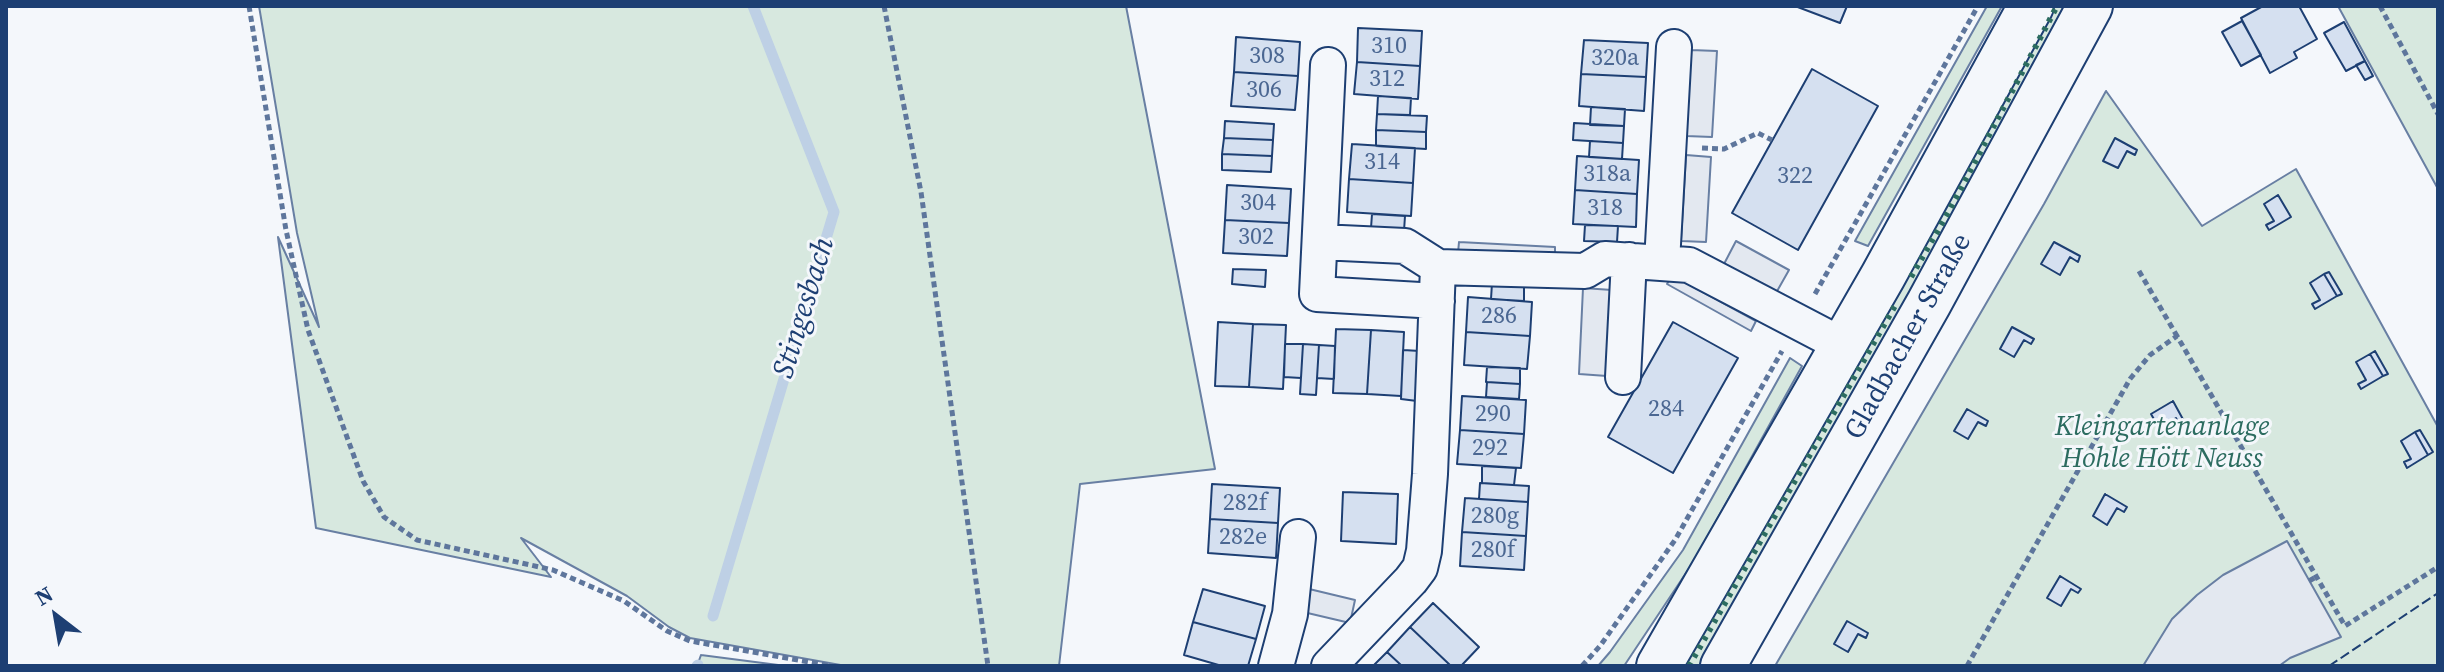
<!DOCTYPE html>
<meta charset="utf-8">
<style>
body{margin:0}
#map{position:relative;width:2444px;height:672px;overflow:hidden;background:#f4f7fb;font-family:"Source Serif 4",serif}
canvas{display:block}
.frame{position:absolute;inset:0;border:8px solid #1d3f73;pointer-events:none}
.north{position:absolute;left:16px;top:576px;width:80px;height:80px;-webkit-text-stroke:6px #f4f7fb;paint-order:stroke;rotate:329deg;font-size:22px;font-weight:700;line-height:32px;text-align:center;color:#1d3f73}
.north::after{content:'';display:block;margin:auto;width:28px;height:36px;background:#1d3f73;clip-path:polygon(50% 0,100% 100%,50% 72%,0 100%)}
</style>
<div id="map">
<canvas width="2444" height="672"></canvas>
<div class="frame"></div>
<div class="north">N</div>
</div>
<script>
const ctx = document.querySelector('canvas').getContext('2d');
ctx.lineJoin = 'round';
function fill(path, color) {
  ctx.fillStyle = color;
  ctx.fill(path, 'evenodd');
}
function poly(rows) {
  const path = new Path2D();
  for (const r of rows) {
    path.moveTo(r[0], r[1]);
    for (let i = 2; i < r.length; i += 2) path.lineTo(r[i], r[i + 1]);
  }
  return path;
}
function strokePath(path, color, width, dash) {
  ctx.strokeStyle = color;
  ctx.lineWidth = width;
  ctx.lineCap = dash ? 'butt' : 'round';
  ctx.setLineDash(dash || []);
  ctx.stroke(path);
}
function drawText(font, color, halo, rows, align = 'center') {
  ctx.font = font + ' "Source Serif 4",serif';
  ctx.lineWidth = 6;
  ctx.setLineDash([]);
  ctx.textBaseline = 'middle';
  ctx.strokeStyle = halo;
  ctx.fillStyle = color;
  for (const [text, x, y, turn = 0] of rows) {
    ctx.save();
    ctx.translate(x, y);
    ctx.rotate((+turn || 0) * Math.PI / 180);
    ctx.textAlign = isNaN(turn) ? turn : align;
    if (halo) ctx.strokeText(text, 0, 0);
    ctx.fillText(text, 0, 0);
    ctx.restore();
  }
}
const green = poly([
 [259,6,1126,6,1215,469,1080,484,1059,666,846,666,690,638,669,627,627,596,521,538,551,577,316,528,278,237,319,327,297,233,259,6],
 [1987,6,2002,6,1868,246,1855,241,1987,6],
 [2049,6,2064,6,1960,217,1904,317,1699,666,1681,666,2049,6],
 [2338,6,2438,6,2438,189,2338,6],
 [2106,91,2202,226,2296,169,2438,427,2438,666,1775,666,2044,204,2106,91],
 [1790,358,1802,366,1694,561,1624,666,1598,666,1610,652,1683,550,1790,358],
 [701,655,786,666,697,666,701,655]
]);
const parking = poly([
 [1691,50,1717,51,1712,137,1686,136,1691,50],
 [1686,155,1711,157,1706,242,1681,241,1686,155],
 [1736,241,1789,270,1776,293,1724,264,1736,241],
 [1459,242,1555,247,1555,257,1458,253,1459,242],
 [1672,275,1756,321,1751,331,1667,284,1672,275],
 [1583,288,1612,290,1607,376,1579,374,1583,288],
 [2287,541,2341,637,2290,658,2279,666,2143,666,2172,619,2197,595,2223,575,2287,541],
 [1305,588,1355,600,1350,623,1299,611,1305,588]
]);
const stream = poly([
 [713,616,834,212,753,6],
 [697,666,698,665]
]);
const building = poly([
 [1795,6,1847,6,1840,23,1795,6],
 [2263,6,2299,6,2317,39,2294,52,2297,58,2270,73,2241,18,2263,6],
 [2242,21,2261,55,2241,66,2222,32,2242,21],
 [2344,22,2365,61,2346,71,2324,33,2344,22],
 [1358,28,1422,31,1420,66,1357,62,1358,28],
 [1236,37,1300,42,1298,76,1234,72,1236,37],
 [1584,40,1648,43,1646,77,1581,74,1584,40],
 [2365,61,2373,76,2365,80,2356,65,2365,61],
 [1357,62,1420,66,1418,99,1354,94,1357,62],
 [1812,69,1878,106,1798,250,1732,213,1812,69],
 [1234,72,1298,76,1295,110,1231,106,1234,72],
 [1581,74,1646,77,1644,111,1579,106,1581,74],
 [1378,96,1411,98,1410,115,1377,114,1378,96],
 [1591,107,1625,109,1624,126,1590,125,1591,107],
 [1377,114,1427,116,1426,132,1376,130,1377,114],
 [1225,121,1274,124,1273,140,1224,138,1225,121],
 [1574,123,1624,126,1623,143,1573,140,1574,123],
 [1376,130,1426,132,1426,149,1376,146,1376,130],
 [1224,138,1273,140,1272,156,1222,154,1224,138],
 [2115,138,2137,150,2135,155,2127,151,2118,168,2103,161,2115,138],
 [1590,141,1623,143,1622,159,1589,157,1590,141],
 [1352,144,1415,148,1413,183,1349,179,1352,144],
 [1222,154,1272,156,1271,172,1222,170,1222,154],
 [1577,156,1639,160,1637,194,1575,190,1577,156],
 [1349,179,1413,183,1411,216,1347,212,1349,179],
 [1227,185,1291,189,1289,223,1225,220,1227,185],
 [1575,190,1637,194,1636,227,1573,224,1575,190],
 [2278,195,2291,217,2269,230,2266,225,2274,221,2264,204,2278,195],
 [1372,214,1405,216,1404,231,1371,228,1372,214],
 [1225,220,1289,223,1287,256,1223,253,1225,220],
 [1585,225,1618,226,1617,242,1584,241,1585,225],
 [2054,242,2080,256,2078,262,2070,257,2060,275,2041,264,2054,242],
 [1233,269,1266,270,1265,287,1232,284,1233,269],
 [2329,272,2342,294,2337,296,2324,274,2329,272],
 [2324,274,2337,296,2315,309,2312,304,2320,300,2310,283,2324,274],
 [1492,283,1524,285,1524,301,1491,299,1492,283],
 [1468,297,1532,302,1530,336,1466,332,1468,297],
 [1218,322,1253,324,1249,387,1215,386,1218,322],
 [1673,322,1738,358,1673,473,1608,437,1673,322],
 [1253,324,1286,325,1283,389,1249,387,1253,324],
 [2012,327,2034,339,2031,344,2024,340,2014,357,2000,349,2012,327],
 [1336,329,1371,330,1367,394,1333,393,1336,329],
 [1371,330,1404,332,1401,396,1367,394,1371,330],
 [1466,332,1530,336,1527,369,1464,365,1466,332],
 [1285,344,1303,344,1301,378,1284,377,1285,344],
 [1303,344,1319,345,1316,395,1300,394,1303,344],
 [1319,345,1335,346,1334,379,1317,378,1319,345],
 [1403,350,1420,351,1417,401,1401,399,1403,350],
 [2375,351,2388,374,2383,376,2370,354,2375,351],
 [2370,354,2383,376,2361,389,2358,384,2366,380,2356,362,2370,354],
 [1487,367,1520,368,1520,384,1486,382,1487,367],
 [1487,382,1520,384,1519,399,1486,397,1487,382],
 [1462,396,1526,400,1524,434,1460,430,1462,396],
 [2173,401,2185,423,2180,426,2176,418,2159,428,2151,414,2173,401],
 [1967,409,1988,421,1986,426,1978,422,1968,439,1954,431,1967,409],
 [1460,430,1524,434,1521,468,1457,464,1460,430],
 [2420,430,2433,452,2428,455,2415,432,2420,430],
 [2415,432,2428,455,2407,468,2404,462,2411,459,2401,441,2415,432],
 [1482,466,1516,468,1514,485,1482,483,1482,466],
 [1480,483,1529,486,1528,502,1479,499,1480,483],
 [1212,484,1280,488,1278,523,1210,519,1212,484],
 [1343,492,1398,494,1396,544,1341,541,1343,492],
 [2105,494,2127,507,2124,512,2117,508,2107,525,2093,516,2105,494],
 [1465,498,1528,502,1526,536,1462,532,1465,498],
 [1210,519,1278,523,1276,558,1208,553,1210,519],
 [1462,532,1526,536,1524,570,1460,566,1462,532],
 [2060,576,2081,589,2078,593,2071,589,2061,606,2047,598,2060,576],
 [1203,589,1265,606,1256,639,1193,622,1203,589],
 [1433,603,1479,647,1461,666,1451,666,1410,627,1433,603],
 [1847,621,1868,633,1866,638,1858,634,1848,652,1834,644,1847,621],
 [1193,622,1256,639,1248,666,1222,666,1184,655,1193,622],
 [1410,627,1451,666,1402,666,1387,652,1410,627],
 [1387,652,1402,666,1373,666,1387,652]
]);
const path = poly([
 [249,6,286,230,308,330,363,481,384,517,417,540,553,570,624,601,667,631,690,641,832,666],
 [884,6,921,192,988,666],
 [2380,6,2438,114],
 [1702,148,1724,149,1758,133,1772,140],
 [2139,271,2177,336],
 [1815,294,1978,6],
 [2309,581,2316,577],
 [1582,666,1600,646,1675,540,1782,351],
 [1967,666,2130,379,2150,355,2177,336,2345,626,2438,567]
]);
const street = poly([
 [1328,65,1317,294,1437,301],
 [1320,242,1405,246,1438,267,1585,271,1605,259,1689,265,1844,346],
 [1662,262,1674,47],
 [1623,377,1629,260],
 [1276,666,1290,614,1298,537],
 [1329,666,1411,580,1420,568,1424,551,1430,474,1438,267]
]);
const secondary = poly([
 [1659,666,1883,276,2031,6],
 [1723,666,1929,303,2090,6]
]);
const hedge = poly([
 [1911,277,1949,211,2057,6],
 [1689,666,1896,304]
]);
const fence = poly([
 [2329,666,2438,593]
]);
const numberNames = [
 ["310",1389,47],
 ["308",1267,57],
 ["320a",1615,59],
 ["312",1387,80],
 ["306",1264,91],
 ["314",1382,163],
 ["318a",1607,175],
 ["322",1795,177],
 ["304",1258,204],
 ["318",1605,209],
 ["302",1256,238],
 ["286",1499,317],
 ["284",1666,410],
 ["290",1493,415],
 ["292",1490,449],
 ["282f",1245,504],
 ["280g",1495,517],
 ["282e",1243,538],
 ["280f",1493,551]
];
const streetNames = [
 ["Gladbacher Straße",1909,337,-61]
];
const parkNames = [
 ["Kleingartenanlage",2162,428],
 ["Hohle Hött Neuss",2162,460]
];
const waterNames = [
 ["Stingesbach",805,308,-73]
];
fill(green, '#d7e8df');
strokePath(green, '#687fa3', 2);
fill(parking, '#e3e8f0');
strokePath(parking, '#687fa3', 2);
strokePath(stream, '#bed0e5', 11);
fill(building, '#d5e0f0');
strokePath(building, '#1d3f73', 2);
strokePath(street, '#1d3f73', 38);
strokePath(secondary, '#1d3f73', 48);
strokePath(path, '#5e769c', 5, [6, 4]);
strokePath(street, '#f4f7fb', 34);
strokePath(secondary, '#f4f7fb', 44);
strokePath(hedge, '#2c6c60', 6, [4, 6]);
strokePath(fence, '#1d3f73', 2, [10, 4]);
drawText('24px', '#4b6792', null, numberNames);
drawText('28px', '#1d3f73', '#f4f7fb', streetNames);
drawText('italic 28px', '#2c6c60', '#f4f7fb', parkNames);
drawText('italic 30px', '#1d3f73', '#f4f7fb', waterNames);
</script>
